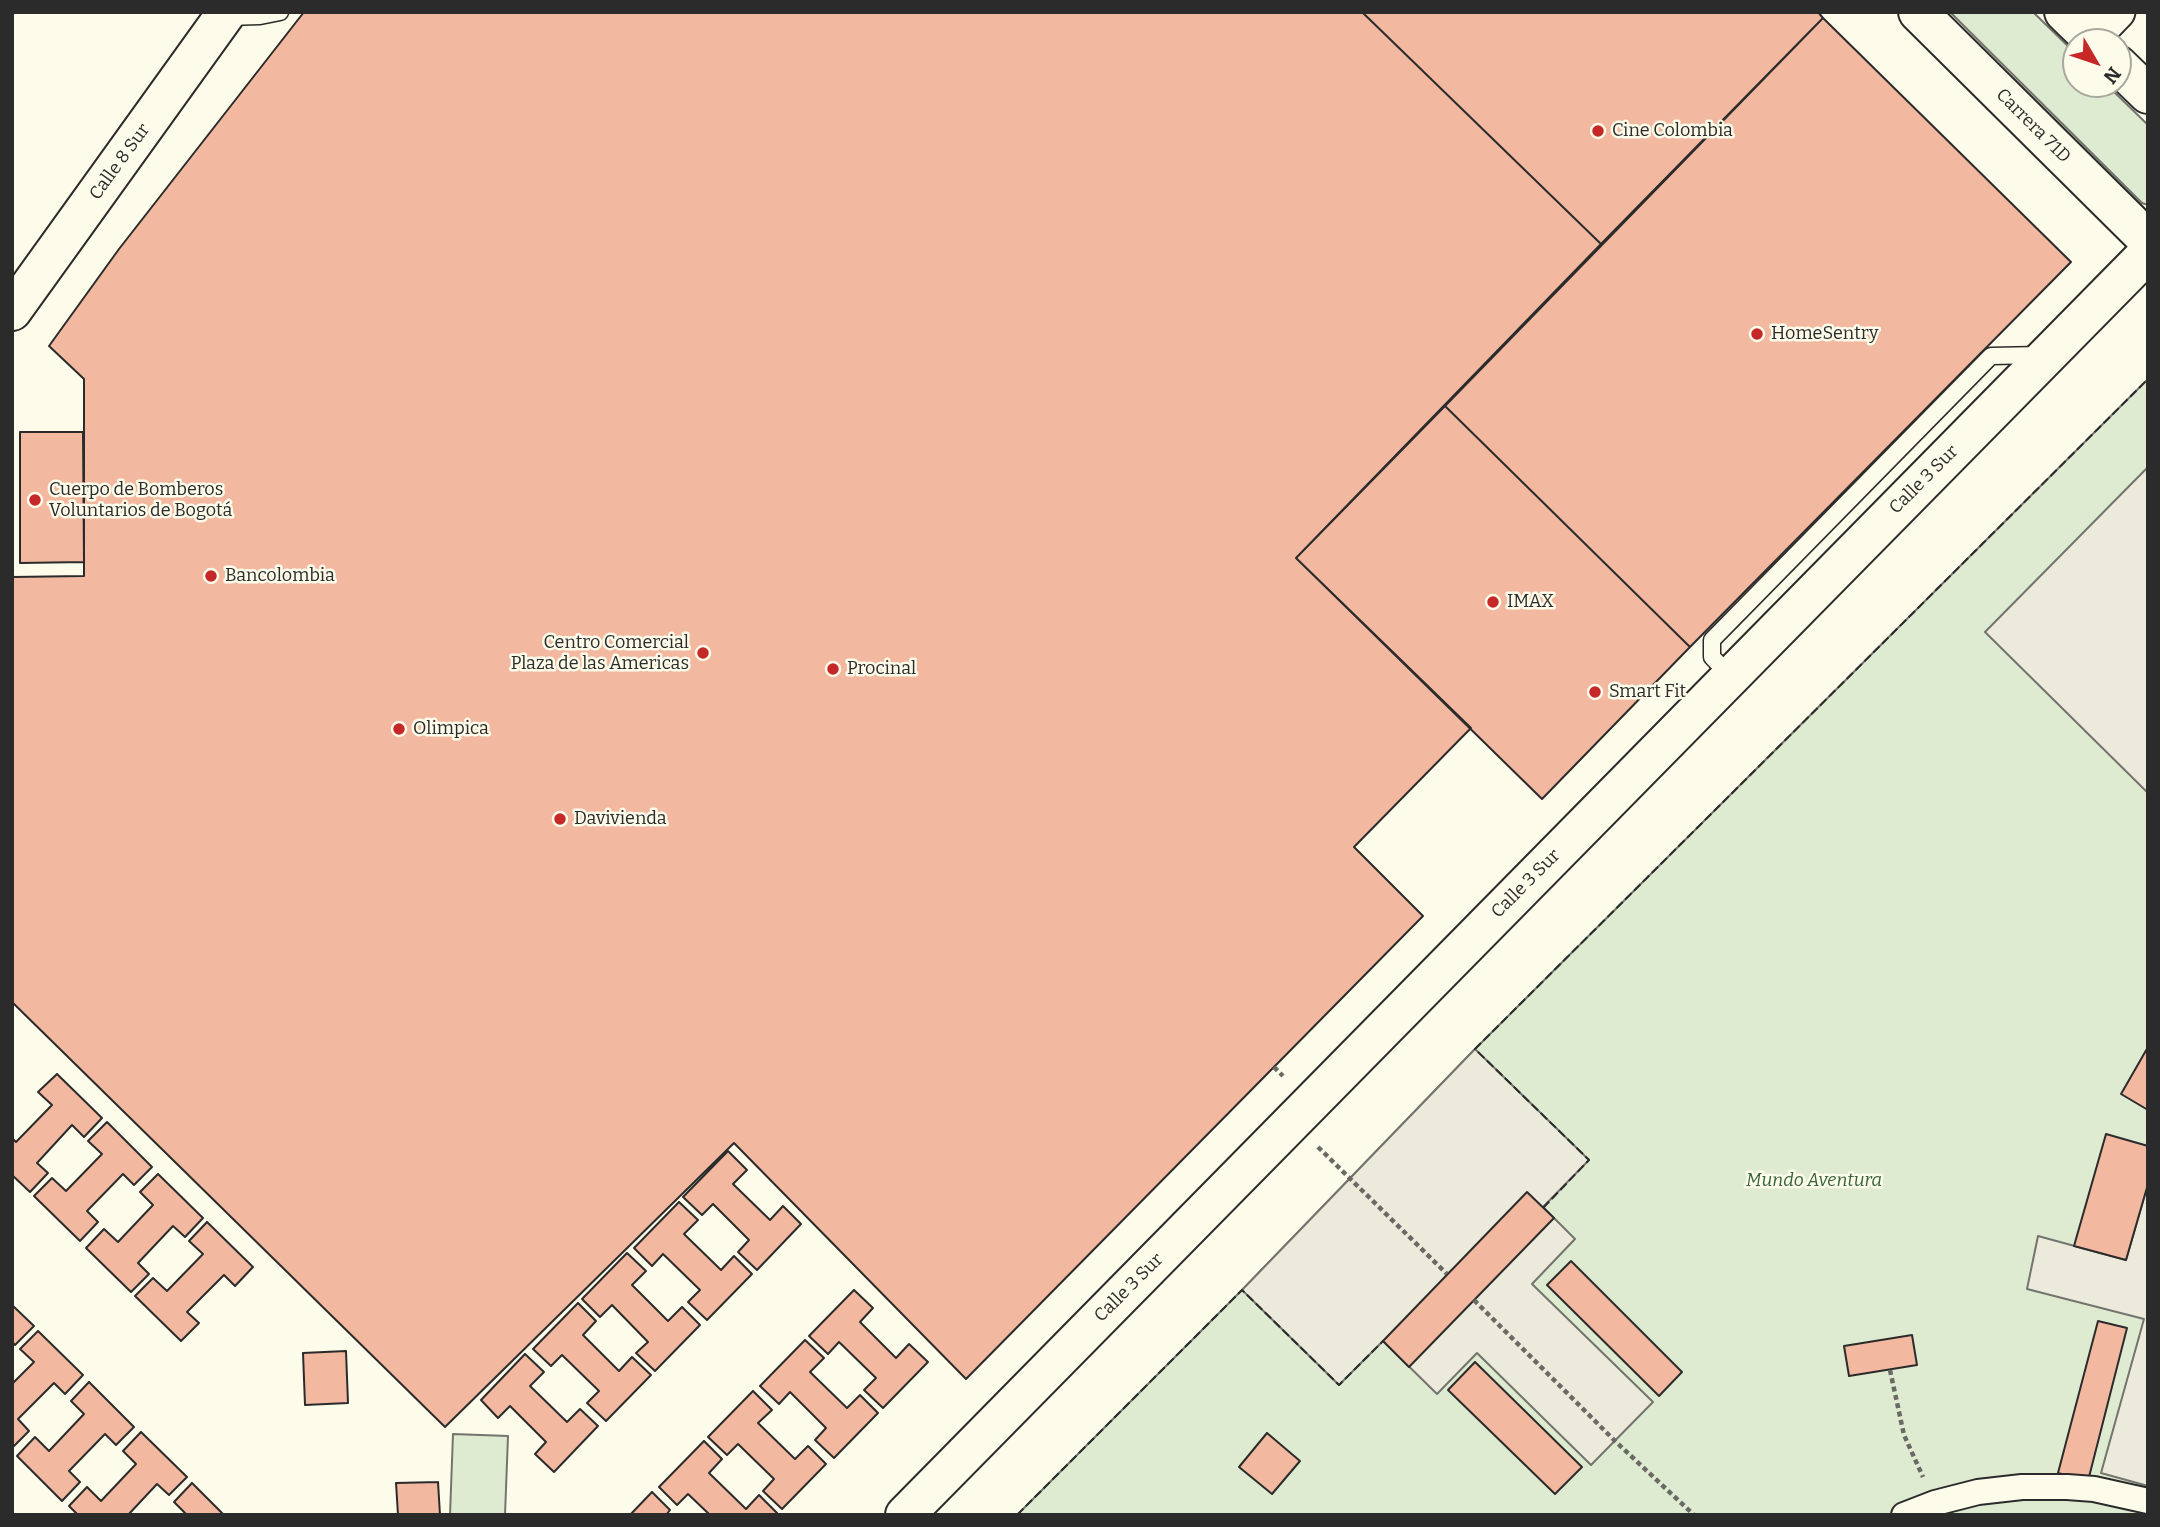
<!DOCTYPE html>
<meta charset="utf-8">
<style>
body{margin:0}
#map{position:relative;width:2160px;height:1527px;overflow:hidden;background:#fdfbea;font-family:Bitter,serif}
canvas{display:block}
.frame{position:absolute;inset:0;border:14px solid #2b2b2b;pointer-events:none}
.north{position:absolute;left:2062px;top:28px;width:70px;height:70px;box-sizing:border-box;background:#fdfbea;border:2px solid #a9a89e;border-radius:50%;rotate:129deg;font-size:19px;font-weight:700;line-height:28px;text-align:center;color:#2b2b2b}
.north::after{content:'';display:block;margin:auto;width:24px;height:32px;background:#c62828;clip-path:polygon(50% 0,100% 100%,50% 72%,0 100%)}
</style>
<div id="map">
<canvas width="2160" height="1527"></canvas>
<div class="frame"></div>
<div class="north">N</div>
</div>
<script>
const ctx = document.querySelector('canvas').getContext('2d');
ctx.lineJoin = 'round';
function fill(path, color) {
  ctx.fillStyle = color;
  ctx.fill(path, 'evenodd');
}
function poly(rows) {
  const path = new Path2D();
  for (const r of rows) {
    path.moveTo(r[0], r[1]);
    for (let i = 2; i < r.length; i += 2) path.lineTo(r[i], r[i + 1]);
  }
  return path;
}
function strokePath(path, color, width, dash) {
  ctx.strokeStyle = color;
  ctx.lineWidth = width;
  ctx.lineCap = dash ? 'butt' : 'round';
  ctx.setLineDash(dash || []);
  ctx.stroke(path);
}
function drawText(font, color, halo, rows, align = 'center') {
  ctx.font = font + ' Bitter,serif';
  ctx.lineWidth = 5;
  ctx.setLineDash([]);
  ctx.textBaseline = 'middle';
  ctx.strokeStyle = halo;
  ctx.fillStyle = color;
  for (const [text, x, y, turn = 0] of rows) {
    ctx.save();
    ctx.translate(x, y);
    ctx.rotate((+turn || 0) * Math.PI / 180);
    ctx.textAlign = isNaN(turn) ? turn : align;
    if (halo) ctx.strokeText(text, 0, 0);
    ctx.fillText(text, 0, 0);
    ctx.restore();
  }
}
const green = poly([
 [1950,12,2033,12,2076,54,2076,84,2106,84,2148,125,2148,205,2142,203,1950,12],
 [2148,379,2148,1515,1017,1515,1242,1290,1475,1049,2148,379],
 [453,1434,508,1436,505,1515,450,1515,453,1434]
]);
const parking = poly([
 [2148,467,2148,793,1985,632,2148,467],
 [1475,1049,1589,1160,1543,1207,1575,1239,1532,1284,1653,1402,1591,1465,1477,1353,1437,1394,1383,1341,1339,1385,1242,1290,1475,1049],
 [2148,1184,2148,1486,2101,1473,2144,1319,2027,1289,2038,1236,2126,1260,2148,1184]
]);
const building = poly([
 [304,12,1362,12,1601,244,1296,558,1471,728,1354,847,1423,916,966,1379,734,1143,445,1427,12,1002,12,577,84,576,84,379,49,346,119,249,304,12],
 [1362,12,1818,12,1823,18,1601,244,1362,12],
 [1823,18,2071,262,1690,647,1445,406,1823,18],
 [1445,406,1690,647,1542,799,1296,558,1445,406],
 [20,432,83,432,84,562,20,563,20,432],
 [2148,1047,2148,1110,2121,1094,2148,1047],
 [57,1074,102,1118,84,1137,72,1125,37,1163,48,1173,30,1192,12,1175,12,1138,16,1142,52,1105,38,1092,57,1074],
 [107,1122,152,1167,134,1185,123,1174,87,1211,98,1222,80,1241,34,1196,52,1178,66,1191,102,1154,88,1141,107,1122],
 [2106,1134,2148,1146,2148,1184,2126,1260,2074,1246,2106,1134],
 [728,1151,747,1170,733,1184,770,1220,783,1206,801,1224,757,1270,738,1252,749,1240,713,1204,702,1215,683,1197,728,1151],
 [158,1174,203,1218,185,1237,173,1226,138,1263,149,1274,131,1292,86,1248,104,1229,118,1242,153,1205,140,1192,158,1174],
 [1527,1192,1554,1218,1409,1367,1383,1341,1527,1192],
 [679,1202,698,1220,684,1234,721,1270,734,1256,752,1274,707,1320,688,1302,700,1290,663,1254,652,1266,634,1248,679,1202],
 [207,1222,253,1267,235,1286,224,1275,187,1312,199,1323,181,1341,135,1296,153,1278,167,1291,203,1254,189,1241,207,1222],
 [627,1253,646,1271,632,1285,668,1321,682,1307,700,1325,655,1371,636,1353,648,1342,612,1305,600,1317,582,1299,627,1253],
 [1571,1261,1682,1372,1659,1396,1547,1285,1571,1261],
 [854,1290,873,1308,860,1322,896,1358,909,1344,928,1362,883,1408,864,1390,876,1378,839,1342,828,1354,809,1336,854,1290],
 [578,1303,596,1321,583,1335,619,1371,632,1357,651,1375,606,1421,587,1403,599,1391,562,1355,551,1366,533,1349,578,1303],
 [12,1305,34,1326,15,1345,12,1342,12,1305],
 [2098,1321,2127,1328,2088,1481,2058,1473,2098,1321],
 [38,1331,83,1375,65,1394,54,1383,18,1419,29,1431,12,1448,12,1384,34,1362,20,1349,38,1331],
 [1912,1335,1917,1365,1849,1376,1844,1346,1912,1335],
 [805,1340,824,1358,810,1372,847,1408,860,1395,878,1413,834,1458,815,1440,826,1428,790,1392,779,1404,760,1386,805,1340],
 [346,1351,348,1403,305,1405,303,1353,346,1351],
 [525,1354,544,1372,530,1386,567,1422,580,1409,598,1426,554,1472,535,1454,546,1442,510,1406,498,1418,481,1400,525,1354],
 [1475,1362,1582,1467,1555,1494,1448,1390,1475,1362],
 [89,1382,134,1427,116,1445,105,1434,69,1471,80,1482,62,1501,17,1456,35,1437,49,1451,84,1414,71,1401,89,1382],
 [753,1391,772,1410,758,1423,795,1459,808,1446,826,1464,782,1509,763,1491,774,1479,738,1444,727,1455,708,1437,753,1391],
 [141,1432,187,1477,169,1495,157,1484,128,1515,78,1515,69,1506,87,1487,101,1501,136,1464,123,1451,141,1432],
 [1267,1433,1300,1461,1272,1494,1239,1467,1267,1433],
 [704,1441,722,1459,709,1473,746,1509,759,1495,777,1513,775,1515,710,1515,688,1494,677,1505,659,1487,704,1441],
 [438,1482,440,1515,398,1515,396,1483,438,1482],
 [192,1483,224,1515,187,1515,174,1502,192,1483],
 [652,1492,670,1510,666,1515,630,1515,652,1492]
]);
const path = poly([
 [1274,1067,1283,1076],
 [1318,1147,1447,1274],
 [1474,1300,1615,1441,1694,1515],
 [1890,1370,1904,1435,1923,1477]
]);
const service = poly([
 [226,17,260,16,280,12],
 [1730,676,1712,657,1712,640,1991,356,2041,355]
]);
const pedestrian = poly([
 [1904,1515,1935,1503,1978,1492,2022,1487,2067,1487,2094,1489,2148,1501]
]);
const minor = poly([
 [2092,39,2118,12]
]);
const tertiary = poly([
 [1918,12,2148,240],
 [2064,12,2095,42],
 [2118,65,2148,94],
 [12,311,227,12],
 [905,1515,2148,253]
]);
const fence = poly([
 [1543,1208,1589,1160,1475,1049,2148,379],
 [1017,1515,1242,1290,1339,1385,1383,1341]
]);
const markers = [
 [1598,131,7,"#c62828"],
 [1757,334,7,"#c62828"],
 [35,500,7,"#c62828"],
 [211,576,7,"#c62828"],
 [1493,602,7,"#c62828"],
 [703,653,7,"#c62828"],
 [833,669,7,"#c62828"],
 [1595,692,7,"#c62828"],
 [399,729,7,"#c62828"],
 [560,819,7,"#c62828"]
];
const streetNames = [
 ["Carrera 71D",2033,126,45],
 ["Calle 8 Sur",120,162,-54],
 ["Calle 3 Sur",1924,480,-45],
 ["Calle 3 Sur",1526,884,-45],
 ["Calle 3 Sur",1129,1288,-45]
];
const poiNames = [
 ["Cine Colombia",1612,131],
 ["HomeSentry",1771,334],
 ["Cuerpo de Bomberos",49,490],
 ["Voluntarios de Bogotá",49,511],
 ["Bancolombia",225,576],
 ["IMAX",1507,602],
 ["Centro Comercial",689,643,"right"],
 ["Plaza de las Americas",689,664,"right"],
 ["Procinal",847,669],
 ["Smart Fit",1609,692],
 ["Olimpica",413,729],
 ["Davivienda",574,819]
];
const parkNames = [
 ["Mundo Aventura",1814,1181]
];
fill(green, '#deebd1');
strokePath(green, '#74746e', 2);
fill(parking, '#eceadb');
strokePath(parking, '#74746e', 2);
fill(building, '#f2b8a0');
strokePath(building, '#2b2b2b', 2);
strokePath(service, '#2b2b2b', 19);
strokePath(pedestrian, '#2b2b2b', 28);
strokePath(minor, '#2b2b2b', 37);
strokePath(tertiary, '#2b2b2b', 42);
strokePath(path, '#6a6964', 4.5, [5, 3.5]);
strokePath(service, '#fdfbea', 16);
strokePath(pedestrian, '#fdfbea', 24);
strokePath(minor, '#fdfbea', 33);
strokePath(tertiary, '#fdfbea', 38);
strokePath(fence, '#2b2b2b', 2, [9, 3.5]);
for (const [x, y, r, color] of markers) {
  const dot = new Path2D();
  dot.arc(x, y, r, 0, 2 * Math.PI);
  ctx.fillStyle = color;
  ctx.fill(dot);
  strokePath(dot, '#fdfbea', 2.5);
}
drawText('18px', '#2b2b2b', '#fdfbea', streetNames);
drawText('18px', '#2b2b2b', '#fdfbea', poiNames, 'left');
drawText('italic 18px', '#34623c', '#fdfbea', parkNames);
</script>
